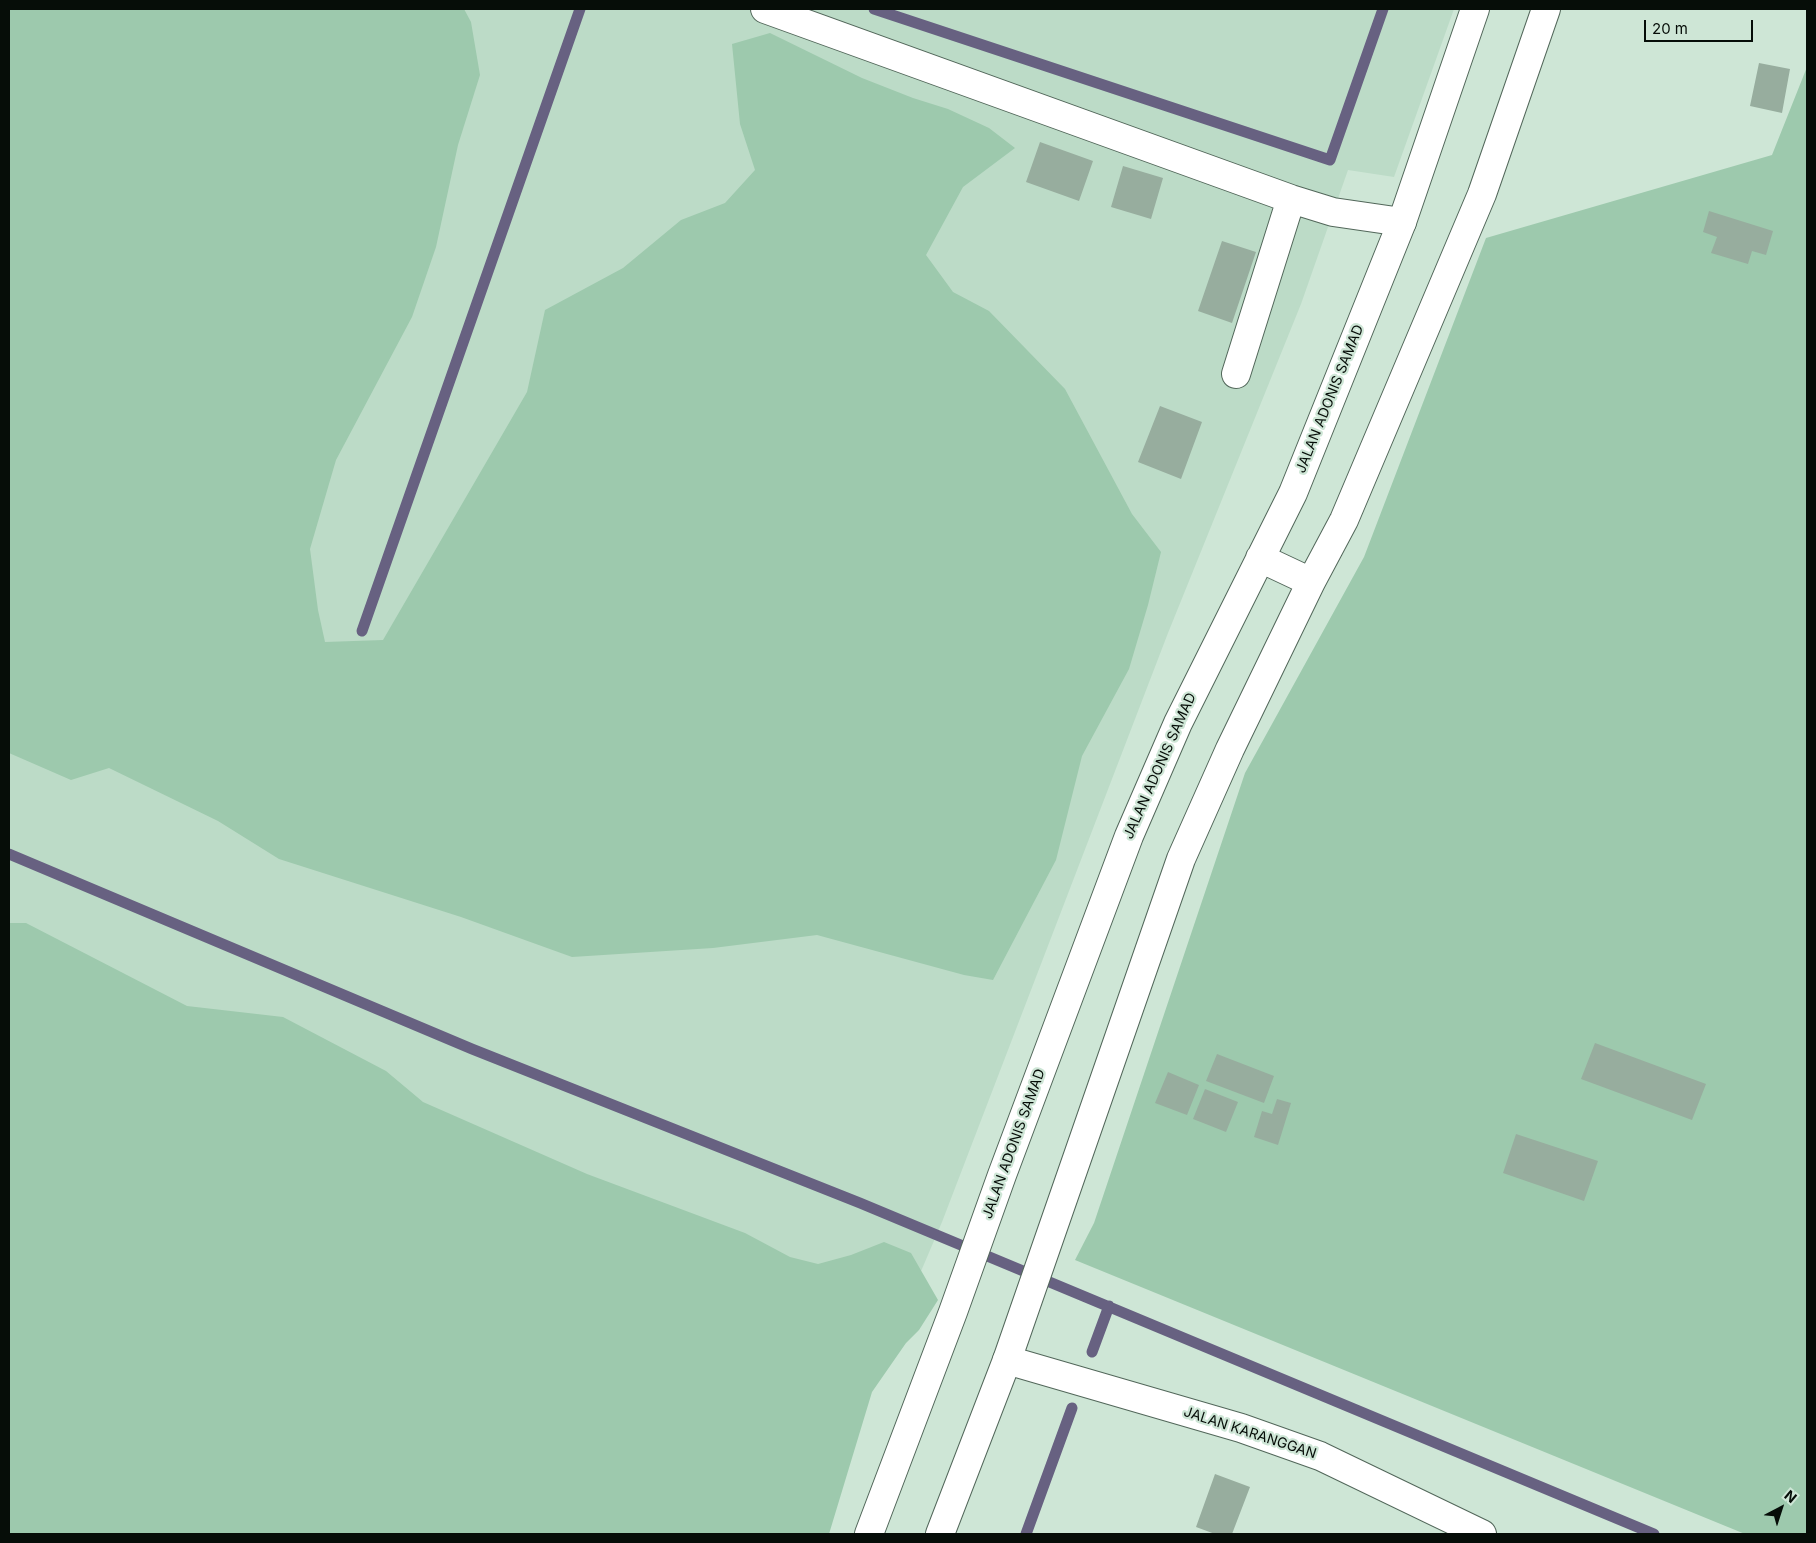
<!DOCTYPE html>
<style>
body{margin:0}
#map{position:relative;width:1816px;height:1543px;overflow:hidden;background:#cee6d6;font-family:Inter,sans-serif}
canvas{display:block}
.frame{position:absolute;inset:0;border:10px solid #060d08;pointer-events:none}
.north{position:absolute;left:1756px;top:1483px;width:50px;height:50px;-webkit-text-stroke:4px #cee6d6;paint-order:stroke;rotate:40deg;font-size:14px;font-weight:700;line-height:20px;text-align:center;color:#060d08}
.north::after{content:'';display:block;margin:auto;width:18px;height:22px;background:#060d08;clip-path:polygon(50% 0,100% 100%,50% 72%,0 100%)}
.scale{position:absolute;left:1644px;top:20px;width:109px;height:22px;box-sizing:border-box;border:2px solid #060d08;border-top:0;padding-left:6px;font-size:15px;line-height:18px;white-space:nowrap;color:#060d08;-webkit-text-stroke:4px #cee6d6;paint-order:stroke}
</style>
<div id="map">
<canvas width="1816" height="1543"></canvas>
<div class="frame"></div>
<div class="north">N</div>
<div class="scale">20 m</div>
</div>
<script>
const ctx = document.querySelector('canvas').getContext('2d');
ctx.lineJoin = 'round';
function fill(path, color) {
  ctx.fillStyle = color;
  ctx.fill(path, 'evenodd');
}
function poly(rows) {
  const path = new Path2D();
  for (const r of rows) {
    path.moveTo(r[0], r[1]);
    for (let i = 2; i < r.length; i += 2) path.lineTo(r[i], r[i + 1]);
  }
  return path;
}
function strokePath(path, color, width, dash) {
  ctx.strokeStyle = color;
  ctx.lineWidth = width;
  ctx.lineCap = dash ? 'butt' : 'round';
  ctx.setLineDash(dash || []);
  ctx.stroke(path);
}
function drawText(font, color, halo, rows, align = 'center') {
  ctx.font = font + ' Inter,sans-serif';
  ctx.lineWidth = 4.5;
  ctx.setLineDash([]);
  ctx.textBaseline = 'middle';
  ctx.strokeStyle = halo;
  ctx.fillStyle = color;
  for (const [text, x, y, turn = 0] of rows) {
    ctx.save();
    ctx.translate(x, y);
    ctx.rotate((+turn || 0) * Math.PI / 180);
    ctx.textAlign = isNaN(turn) ? turn : align;
    if (halo) ctx.strokeText(text, 0, 0);
    ctx.fillText(text, 0, 0);
    ctx.restore();
  }
}
const built = poly([
 [9,9,1454,9,1394,177,1348,170,1301,304,1168,633,942,1222,910,1297,9,1534]
]);
const green = poly([
 [9,9,464,9,471,22,480,75,458,145,436,247,412,317,336,460,310,549,318,610,325,642,383,640,527,392,545,310,623,268,681,220,725,203,755,170,740,124,732,44,770,33,862,78,913,98,948,109,989,128,1015,148,963,187,926,255,953,292,989,311,1065,389,1132,514,1161,552,1148,605,1129,669,1082,756,1056,860,993,980,964,975,817,935,713,948,572,957,461,917,279,859,218,821,109,768,71,780,9,753],
 [1807,67,1807,1534,1745,1534,1075,1260,1094,1223,1245,773,1364,557,1486,238,1772,155],
 [9,923,26,923,187,1006,283,1017,386,1071,423,1102,587,1174,745,1233,790,1257,818,1264,851,1255,884,1242,911,1253,938,1300,919,1330,906,1343,872,1392,829,1534,9,1534]
]);
const stream = poly([
 [874,9,1330,160,1383,9],
 [362,631,580,9],
 [9,854,472,1049,860,1203,1654,1534],
 [1092,1352,1109,1306],
 [1026,1534,1072,1408]
]);
const building = poly([
 [1759,63,1790,69,1782,113,1750,106],
 [1040,142,1093,161,1079,201,1026,182],
 [1123,166,1163,178,1151,219,1111,207],
 [1709,211,1773,231,1766,255,1752,251,1748,264,1711,253,1717,237,1703,232],
 [1222,241,1256,252,1232,323,1198,311],
 [1160,406,1202,422,1181,479,1138,462],
 [1595,1043,1706,1084,1692,1120,1581,1079],
 [1217,1054,1274,1076,1264,1103,1206,1081],
 [1168,1072,1199,1085,1187,1115,1155,1103],
 [1205,1089,1238,1102,1226,1132,1193,1119],
 [1277,1099,1291,1103,1278,1145,1254,1137,1262,1111,1272,1114],
 [1516,1134,1598,1161,1584,1201,1503,1173],
 [1215,1474,1250,1487,1232,1534,1215,1534,1196,1527]
]);
const minor = poly([
 [765,9,1291,199,1333,212,1402,222],
 [1236,374,1291,199],
 [1007,1360,1241,1428,1320,1456,1482,1534]
]);
const highway = poly([
 [1260,558,1311,582],
 [869,1534,953,1312,1002,1175,1129,836,1178,723,1293,493,1402,222,1475,9],
 [940,1534,1007,1360,1181,859,1230,749,1311,582,1344,520,1482,194,1546,9]
]);
const streetNames = [
 ["JALAN ADONIS SAMAD",1330,399,-68],
 ["JALAN ADONIS SAMAD",1160,766,-66],
 ["JALAN ADONIS SAMAD",1014,1144,-70],
 ["JALAN KARANGGAN",1250,1433,18]
];
fill(built, '#bcdbc7');
fill(green, '#9dc9ad');
strokePath(stream, '#676181', 11);
fill(building, '#97ad9e');
strokePath(minor, '#52675a', 30);
strokePath(highway, '#52675a', 30);
strokePath(minor, '#fff', 28);
strokePath(highway, '#fff', 28);
drawText('14px', '#060d08', '#cee6d6', streetNames);
</script>
